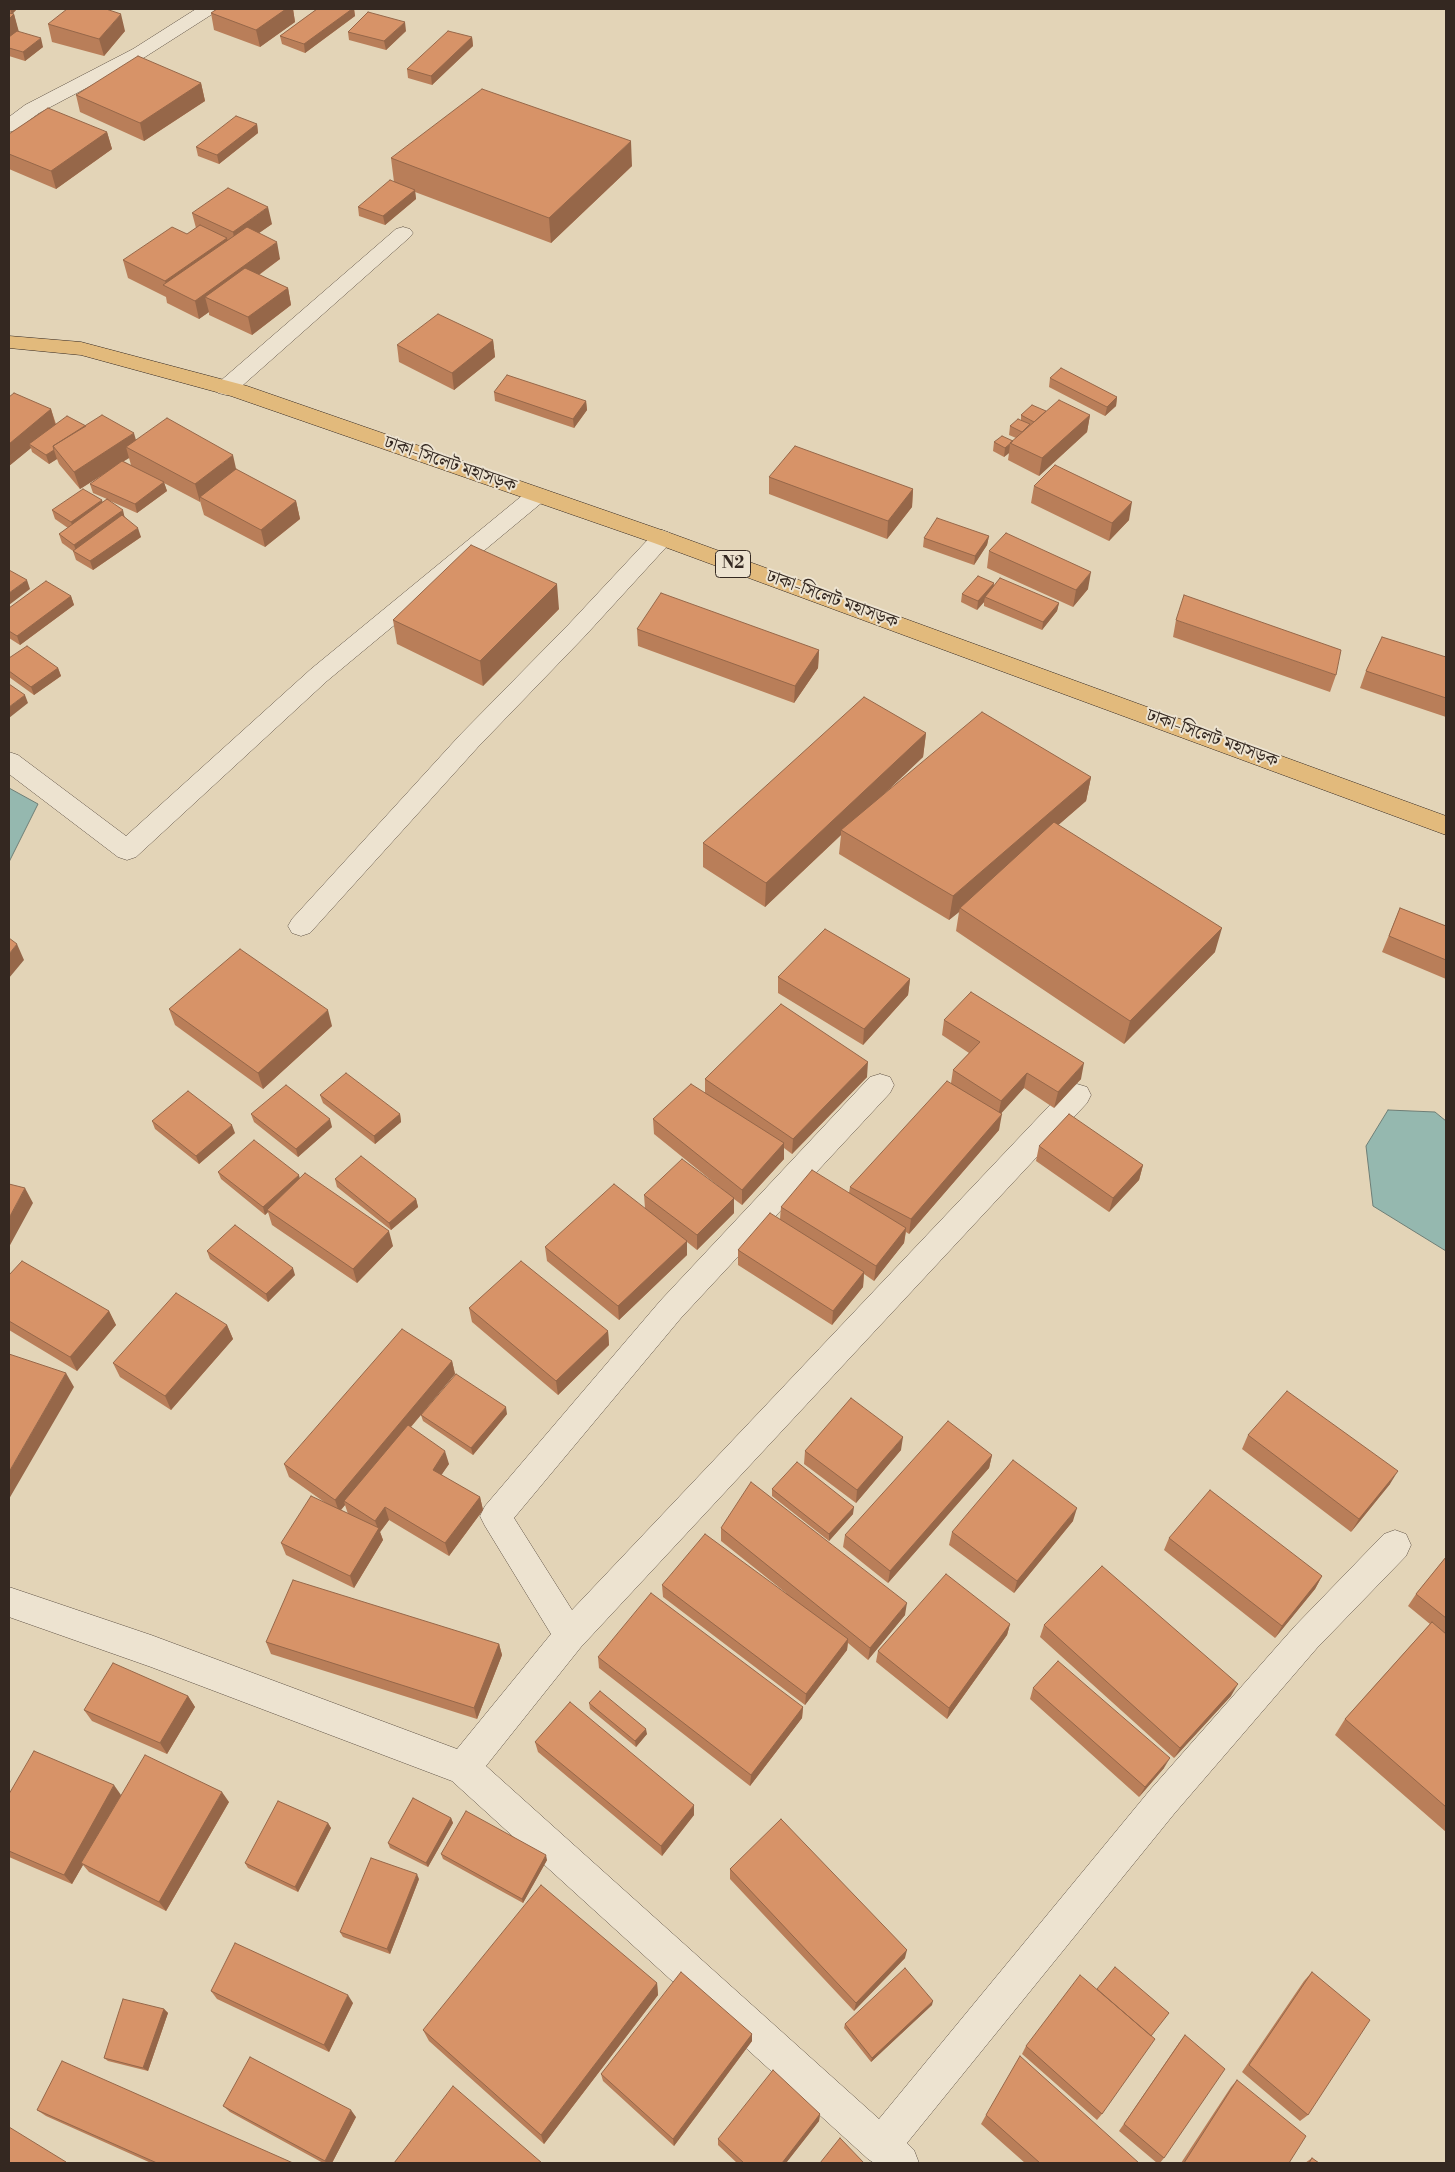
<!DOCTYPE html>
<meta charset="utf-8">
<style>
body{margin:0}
#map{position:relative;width:1455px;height:2172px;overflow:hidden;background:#e3d4b7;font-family:"Libre Bodoni",serif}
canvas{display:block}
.frame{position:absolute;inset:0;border:10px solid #342821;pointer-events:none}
</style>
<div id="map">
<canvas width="1455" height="2172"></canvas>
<div class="frame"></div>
</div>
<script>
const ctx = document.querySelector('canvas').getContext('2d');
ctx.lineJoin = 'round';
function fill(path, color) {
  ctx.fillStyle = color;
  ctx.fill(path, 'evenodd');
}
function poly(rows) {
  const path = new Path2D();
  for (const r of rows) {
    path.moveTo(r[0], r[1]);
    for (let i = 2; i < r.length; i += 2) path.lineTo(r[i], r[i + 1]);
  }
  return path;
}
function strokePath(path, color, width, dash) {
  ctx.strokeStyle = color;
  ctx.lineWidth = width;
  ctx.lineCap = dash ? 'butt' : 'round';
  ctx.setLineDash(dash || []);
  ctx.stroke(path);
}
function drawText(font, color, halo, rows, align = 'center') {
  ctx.font = font + ' "Libre Bodoni","Noto Serif Bengali",serif';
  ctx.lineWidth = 4;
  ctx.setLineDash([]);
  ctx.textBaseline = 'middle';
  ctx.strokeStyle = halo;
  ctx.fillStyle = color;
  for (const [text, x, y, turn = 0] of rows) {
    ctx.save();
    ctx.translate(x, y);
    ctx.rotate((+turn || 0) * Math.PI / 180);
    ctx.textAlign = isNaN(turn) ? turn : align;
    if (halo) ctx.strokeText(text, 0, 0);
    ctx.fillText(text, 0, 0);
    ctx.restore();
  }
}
const water = poly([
 [9,788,38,804,9,862,9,788],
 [1388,1110,1435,1112,1446,1121,1446,1251,1373,1206,1366,1146,1388,1110]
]);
const minor = poly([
 [196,9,217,9,214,13,145,57,39,113,16,130,9,132,9,117,25,105,133,49,196,9],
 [403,227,410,229,413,233,410,237,234,393,226,395,218,393,215,388,218,383,396,229,403,227],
 [537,488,545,490,548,495,545,500,327,681,136,857,127,860,118,857,9,774,9,752,18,755,126,836,311,669,529,490,537,488],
 [662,530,670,533,673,538,670,543,585,636,478,747,310,933,301,936,292,933,288,926,292,919,460,735,569,624,654,533,662,530],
 [880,1074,890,1077,894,1085,890,1093,681,1318,514,1518,572,1610,1067,1087,1077,1084,1087,1087,1091,1095,1087,1103,581,1647,486,1766,879,2119,1150,1790,1295,1626,1384,1534,1395,1530,1406,1534,1411,1545,1406,1556,1317,1648,1174,1814,907,2143,914,2150,919,2163,874,2163,868,2159,452,1781,151,1667,9,1617,9,1587,151,1635,457,1749,551,1634,485,1526,480,1516,485,1506,661,1300,870,1077,880,1074]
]);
const trunk = poly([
 [9,336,81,342,247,386,670,533,1446,816,1446,835,654,543,231,396,81,355,9,348,9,336]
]);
const wall = poly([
 [9,9,17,9,12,14,14,14,18,31,43,47,25,61,9,56],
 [217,9,293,9,295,22,260,47,214,30,211,13],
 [317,9,354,9,355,16,305,53,282,44,280,36],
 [48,24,125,31,104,56,52,42],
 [406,31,386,50,349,40,348,32],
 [472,37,473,46,432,85,408,78,407,69],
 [201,83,205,101,144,141,80,112,76,95],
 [257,124,258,133,219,164,198,156,196,147],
 [107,132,112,149,56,189,9,169,9,134],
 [391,158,632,166,551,243,415,192,416,199,385,225,359,216,358,207,394,182],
 [192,213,272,224,259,233,280,259,259,275,288,288,291,305,252,335,209,315,209,312,199,319,167,303,166,297,128,278,123,260,187,234,196,228],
 [493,340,495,357,454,390,399,362,397,345],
 [1050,378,1117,397,1116,406,1105,416,1049,387],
 [494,392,586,401,587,410,574,428,495,401],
 [9,394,10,397,51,409,56,424,86,426,136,440,236,470,296,501,300,519,265,547,204,515,200,501,200,502,164,483,167,491,137,513,108,500,125,517,141,537,93,570,76,560,73,551,62,543,59,534,68,528,55,519,52,510,103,502,107,499,93,493,90,484,104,474,80,489,59,464,57,459,49,464,32,452,31,448,9,466],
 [129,458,131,465,123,461],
 [1046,411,1090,415,1087,432,1039,476,1008,460,1009,453,1004,457,993,451,994,442,1013,441,1016,438,1009,435,1010,426,1021,420,1021,415],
 [769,477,913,489,912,507,887,539,769,494],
 [1034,486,1129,520,1109,541,1031,503],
 [989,536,987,545,974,565,923,547,924,538],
 [989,551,1088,589,1073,607,987,568],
 [994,585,1059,603,1057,611,1042,630,984,606,984,602,977,610,961,602,962,594],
 [71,596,74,605,20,645,9,638,9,608],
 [559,609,483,686,397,644,393,620],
 [1176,620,1336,675,1330,692,1173,637],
 [637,629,819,650,818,668,794,703,638,646],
 [1446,657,1446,717,1360,688,1366,671],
 [9,658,58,668,61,676,34,695,9,677],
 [926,733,923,757,882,796,1091,777,1086,801,1058,825,1215,952,1124,1044,956,931,959,912,949,920,839,854,841,835,765,907,703,867,703,843],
 [1400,908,1446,926,1446,979,1382,952],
 [778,977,910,979,908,995,863,1045,778,993],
 [169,1009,332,1026,263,1089,175,1025],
 [944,1020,1081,1079,1054,1108,1024,1088,1000,1114,999,1130,909,1234,906,1232,904,1243,874,1281,864,1274,863,1287,832,1325,738,1265,738,1250,780,1219,781,1207,849,1193,850,1187,951,1083,953,1070,969,1053,942,1035],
 [867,1077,792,1154,784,1148,784,1159,742,1205,734,1199,734,1213,697,1250,687,1242,687,1255,619,1320,547,1261,545,1247,645,1208,644,1195,728,1194,654,1134,653,1119,705,1093,705,1079],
 [320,1095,400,1114,401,1122,375,1144,323,1103],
 [251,1114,332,1127,298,1157,254,1122],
 [152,1121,235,1133,199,1164,155,1129],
 [1039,1146,1143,1165,1139,1180,1109,1212,1036,1161],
 [218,1172,300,1178,393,1246,357,1283,272,1225,268,1212,265,1215,221,1179],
 [335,1179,416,1199,418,1207,391,1230,337,1187],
 [207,1251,295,1275,268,1302,210,1259],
 [9,1275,109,1311,116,1325,77,1371,9,1330],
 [469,1308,608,1331,609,1345,558,1395,472,1322],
 [227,1325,233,1339,171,1410,120,1377,113,1363],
 [452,1361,455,1374,411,1427,449,1464,441,1475,480,1497,483,1510,449,1556,389,1520,380,1532,383,1540,354,1588,286,1555,281,1543,327,1504,289,1477,284,1464],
 [345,1505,348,1514,341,1510],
 [507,1414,473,1455,423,1421,421,1415],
 [1248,1435,1390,1484,1351,1532,1242,1449],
 [901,1450,856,1503,804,1464,805,1451],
 [992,1455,989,1468,888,1583,843,1547,845,1535],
 [772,1489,853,1514,829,1541,772,1496],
 [1073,1521,1014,1593,949,1545,952,1532],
 [721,1528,905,1615,868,1660,848,1643,847,1650,805,1705,663,1597,662,1585,786,1593,721,1541],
 [1169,1538,1322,1576,1315,1589,1275,1638,1164,1550],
 [1446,1557,1446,1832,1335,1735,1345,1719,1430,1624,1408,1606,1416,1594],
 [1010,1624,1007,1635,947,1719,876,1662,878,1651],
 [1044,1625,1231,1696,1174,1758,1040,1637],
 [266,1642,499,1644,502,1655,477,1719,271,1654],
 [598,1657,803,1707,802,1718,750,1786,599,1668],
 [1033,1688,1164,1768,1139,1797,1030,1699],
 [188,1696,195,1707,167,1754,92,1721,84,1710],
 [589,1703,647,1734,636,1747,590,1709],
 [535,1742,694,1815,662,1856,538,1752],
 [9,1794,121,1795,229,1802,166,1911,89,1872,83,1865,72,1884,9,1857],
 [451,1818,453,1823,428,1867,390,1848,388,1843],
 [328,1823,331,1828,298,1892,248,1868,245,1863],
 [441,1854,547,1860,523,1903,443,1859],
 [730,1869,905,1958,854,2011,730,1879],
 [419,1879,390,1954,343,1937,340,1932],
 [1312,1972,1308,2115,1300,2121,1242,2072,1304,1981],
 [657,1983,658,1995,544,2144,429,2041,423,2030],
 [1097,1989,1151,2036,1102,2114,1097,2120,1022,2054,1026,2046],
 [211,1991,353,2003,329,2052,217,1999],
 [932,2005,871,2062,844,2028,845,2024],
 [164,2009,168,2013,148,2071,108,2061,104,2058],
 [752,2034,752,2041,674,2146,603,2081,601,2074],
 [1185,2035,1164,2158,1160,2163,1157,2163,1119,2131,1179,2043],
 [1237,2080,1289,2163,1181,2163,1231,2087],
 [223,2106,356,2117,332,2163,323,2163,230,2112],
 [37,2110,293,2163,151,2163,46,2116],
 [820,2114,819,2121,786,2163,737,2163,718,2145,718,2139],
 [986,2115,1139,2163,1025,2163,981,2124],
 [1312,2158,1319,2163,1305,2163]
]);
const shadedWall = poly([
 [10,9,17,9,12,14],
 [286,9,293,9,295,22,260,47,256,30],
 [352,9,354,9,355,16,305,53,304,44],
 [14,14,19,32,9,40,9,19],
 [121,14,125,31,104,56,99,39],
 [405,22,406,31,386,50,384,41],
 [472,37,473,46,432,85,431,76],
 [41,38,43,47,25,61,23,52],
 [201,83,205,101,144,141,140,123],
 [257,124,258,133,219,164,217,155],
 [107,132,112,149,56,189,51,171],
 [631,141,632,166,551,243,549,218],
 [415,190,416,199,385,225,383,216],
 [268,207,272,224,236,249,233,232],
 [227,238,231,255,167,287,165,281],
 [277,242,280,259,219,304,205,297,209,312,199,319,195,301],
 [288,288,291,305,252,335,248,317],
 [493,340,495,357,454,390,452,373],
 [1117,397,1116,406,1105,416,1107,407],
 [586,401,587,410,574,428,573,419],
 [51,409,56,427,29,444,31,448,9,466,9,444],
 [1090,415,1087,432,1039,476,1042,458],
 [134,433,139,451,126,447,129,458,80,489,74,472],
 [1010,444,1009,453,1004,457,1005,448],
 [54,450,57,459,49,464,46,455],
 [233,455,237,473,200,497,200,502,195,484],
 [164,482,167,491,137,513,135,504],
 [913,489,912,507,887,539,888,521],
 [102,500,105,509,74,531,71,522],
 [296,501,300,519,265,547,261,530],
 [1132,502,1129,520,1109,541,1112,523],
 [123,510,125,519,77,554,74,545],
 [138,528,141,537,93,570,90,561],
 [989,536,987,545,974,565,975,556],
 [1091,572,1088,589,1073,607,1076,590],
 [27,580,30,589,9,605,9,593],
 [994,583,993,592,985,597,984,602,977,610,978,601],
 [557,584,559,609,483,686,480,661],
 [71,596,74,605,20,645,17,636],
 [1059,603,1057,611,1042,630,1043,622],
 [819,650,818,668,794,703,795,686],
 [58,668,61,676,34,695,31,687],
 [25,695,28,703,9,718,9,707],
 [926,733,923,757,844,832,841,830,841,835,765,907,766,883],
 [1091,777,1086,801,962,909,960,908,959,912,949,920,953,896],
 [1222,928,1215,952,1124,1044,1130,1021],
 [17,944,24,960,9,978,9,954],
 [910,979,908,995,863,1045,864,1029],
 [328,1010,332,1026,263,1089,258,1073],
 [868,1062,867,1077,792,1154,793,1139],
 [1084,1063,1081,1079,1054,1108,1058,1092],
 [1027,1073,1024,1088,998,1117,1001,1101],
 [400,1114,401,1122,375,1144,374,1136],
 [1002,1114,999,1130,909,1234,911,1219],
 [330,1119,332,1127,298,1157,296,1149],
 [232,1125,235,1133,199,1164,196,1156],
 [784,1143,784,1159,742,1205,742,1190],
 [1143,1165,1139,1180,1109,1212,1113,1198],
 [299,1175,301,1183,267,1210,268,1212,265,1215,263,1207],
 [25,1188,33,1203,9,1247,9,1218],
 [734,1198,734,1213,697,1250,697,1235],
 [416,1199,418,1207,391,1230,389,1223],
 [906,1228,904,1243,874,1281,876,1266],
 [389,1231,393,1246,357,1283,353,1269],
 [687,1241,687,1255,619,1320,618,1306],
 [293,1268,295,1275,268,1302,266,1294],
 [864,1272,863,1287,832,1325,833,1311],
 [109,1311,116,1325,77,1371,70,1357],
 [227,1325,233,1339,171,1410,165,1396],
 [608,1331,609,1345,558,1395,556,1381],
 [452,1361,455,1374,347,1503,344,1501,345,1505,339,1512,335,1500],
 [66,1373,74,1387,9,1499,9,1472],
 [506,1407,507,1414,473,1455,471,1448],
 [903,1437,901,1450,856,1503,857,1490],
 [445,1451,449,1464,436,1483,433,1470],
 [992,1455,989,1468,888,1583,890,1571],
 [1398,1471,1390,1484,1351,1532,1359,1519],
 [480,1497,483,1510,449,1556,445,1543],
 [385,1507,389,1520,380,1532,383,1540,354,1588,350,1576,378,1529,375,1521],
 [854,1507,853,1514,829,1541,829,1534],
 [1077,1508,1073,1521,1014,1593,1017,1581],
 [1322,1576,1315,1589,1275,1638,1282,1626],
 [907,1603,905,1615,868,1660,870,1648],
 [1010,1624,1007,1635,947,1719,949,1708],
 [848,1639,847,1650,805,1705,806,1694],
 [499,1644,502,1655,477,1719,474,1708],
 [1238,1684,1231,1696,1174,1758,1180,1748],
 [188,1696,195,1707,167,1754,160,1743],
 [803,1707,802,1718,750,1786,751,1775],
 [646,1729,647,1734,636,1747,635,1741],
 [1170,1758,1164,1768,1139,1797,1145,1787],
 [114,1785,121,1795,81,1863,83,1865,72,1884,64,1875],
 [222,1792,229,1802,166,1911,159,1902],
 [694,1805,694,1815,662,1856,661,1846],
 [451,1818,453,1823,428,1867,426,1863],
 [328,1823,331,1828,298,1892,295,1887],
 [546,1855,547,1860,523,1903,522,1899],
 [417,1874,419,1879,390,1954,387,1949],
 [907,1950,905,1958,854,2011,856,2003],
 [657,1983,658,1995,544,2144,541,2135],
 [348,1995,353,2003,329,2052,324,2045],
 [933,2001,932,2005,871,2062,872,2058],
 [164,2009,168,2013,148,2071,143,2068],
 [752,2034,752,2041,674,2146,673,2139],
 [351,2110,356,2117,332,2163,326,2163,325,2161],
 [820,2114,819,2121,786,2163,782,2163]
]);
const building = poly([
 [67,9,106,9,121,14,99,39,48,24,67,9],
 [217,9,286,9,256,30,211,13,217,9],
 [317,9,352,9,304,44,280,36,317,9],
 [368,12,405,22,384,41,348,32,368,12],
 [9,13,14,14,9,19,9,13],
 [17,31,41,38,23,52,9,48,9,37,17,31],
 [448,31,472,37,431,76,407,69,448,31],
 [138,56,201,83,140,123,76,95,138,56],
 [482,89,631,141,549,218,391,158,482,89],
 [48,108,107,132,51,171,9,154,9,134,48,108],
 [236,116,257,124,217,155,196,147,236,116],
 [390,180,415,190,383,216,358,207,390,180],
 [228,188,268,207,233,232,192,213,228,188],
 [200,225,227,238,165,281,123,260,172,227,187,234,200,225],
 [247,227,277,242,195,301,163,285,247,227],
 [245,268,288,288,248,317,205,297,245,268],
 [438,314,493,340,452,373,397,345,438,314],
 [1061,368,1117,397,1107,407,1050,378,1061,368],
 [507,375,586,401,573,419,494,392,507,375],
 [14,393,51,409,9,444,9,397,14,393],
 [1059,400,1090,415,1042,458,1010,443,1059,400],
 [1032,405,1046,411,1034,422,1021,415,1032,405],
 [102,415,134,433,74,472,53,446,102,415],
 [67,416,86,426,53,446,54,450,46,455,29,444,67,416],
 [167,418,233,455,195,484,126,447,167,418],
 [1018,419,1030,424,1022,432,1010,426,1018,419],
 [1002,436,1013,441,1005,448,994,442,1002,436],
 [795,446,913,489,888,521,769,477,795,446],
 [122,461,164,482,135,504,90,484,122,461],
 [1055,465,1132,502,1112,523,1034,486,1055,465],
 [236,469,296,501,261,530,200,497,236,469],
 [83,489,102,500,71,522,52,510,83,489],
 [107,499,123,510,74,545,59,534,107,499],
 [122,515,138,528,90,561,73,551,122,515],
 [937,518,989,536,975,556,924,538,937,518],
 [1006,533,1091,572,1076,590,989,551,1006,533],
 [471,545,557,584,480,661,393,620,471,545],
 [9,570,27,580,9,593,9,570],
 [978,576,994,583,978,601,962,594,978,576],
 [1000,578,1059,603,1043,622,985,597,1000,578],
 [46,581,71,596,17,636,9,631,9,608,46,581],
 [661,593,819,650,795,686,637,629,661,593],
 [1184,595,1341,650,1336,675,1176,620,1184,595],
 [1382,637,1446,657,1446,698,1366,671,1382,637],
 [27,646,58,668,31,687,9,671,9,658,27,646],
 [9,684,25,695,9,707,9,684],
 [864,697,926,733,766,883,703,843,864,697],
 [982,712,1091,777,953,896,841,830,982,712],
 [1054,822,1222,928,1130,1021,960,908,1054,822],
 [1400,908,1446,926,1446,960,1389,936,1400,908],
 [825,929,910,979,864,1029,778,977,825,929],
 [9,938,17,944,9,954,9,938],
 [240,949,328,1010,258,1073,169,1009,240,949],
 [971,992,1084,1063,1058,1092,1027,1073,1001,1101,953,1070,980,1042,944,1020,971,992],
 [781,1004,868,1062,793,1139,705,1079,781,1004],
 [346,1073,400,1114,374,1136,320,1095,346,1073],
 [947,1081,1002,1114,911,1219,850,1187,947,1081],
 [691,1084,784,1143,742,1190,653,1119,691,1084],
 [286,1085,330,1119,296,1149,251,1114,286,1085],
 [188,1091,232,1125,196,1156,152,1121,188,1091],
 [1069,1114,1143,1165,1113,1198,1039,1146,1069,1114],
 [254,1140,299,1175,263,1207,218,1172,254,1140],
 [361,1156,416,1199,389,1223,335,1179,361,1156],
 [682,1159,734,1198,697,1235,644,1195,682,1159],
 [812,1170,906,1228,876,1266,781,1207,812,1170],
 [305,1173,389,1231,353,1269,267,1210,305,1173],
 [9,1184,25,1188,9,1218,9,1184],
 [614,1184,687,1241,618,1306,545,1247,614,1184],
 [770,1213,864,1272,833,1311,738,1250,770,1213],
 [235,1225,293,1268,266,1294,207,1251,235,1225],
 [22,1261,109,1311,70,1357,9,1321,9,1275,22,1261],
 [521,1261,608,1331,556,1381,469,1308,521,1261],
 [176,1293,227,1325,165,1396,113,1363,176,1293],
 [402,1329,452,1361,335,1500,284,1464,402,1329],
 [9,1354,66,1373,9,1472,9,1354],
 [456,1374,506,1407,471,1448,421,1415,456,1374],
 [1287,1391,1398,1471,1359,1519,1248,1435,1287,1391],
 [851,1398,903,1437,857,1490,805,1451,851,1398],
 [948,1421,992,1455,890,1571,845,1535,948,1421],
 [408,1425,445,1451,433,1470,480,1497,445,1543,385,1507,375,1521,344,1501,408,1425],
 [1013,1460,1077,1508,1017,1581,952,1532,1013,1460],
 [797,1462,854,1507,829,1534,772,1489,797,1462],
 [751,1482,907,1603,870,1648,721,1528,751,1482],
 [1210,1490,1322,1576,1282,1626,1169,1538,1210,1490],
 [311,1496,379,1528,350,1576,281,1543,311,1496],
 [705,1534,848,1639,806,1694,662,1585,705,1534],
 [1446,1557,1446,1618,1416,1594,1446,1557],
 [1102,1566,1238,1684,1180,1748,1044,1625,1102,1566],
 [946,1574,1010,1624,949,1708,878,1651,946,1574],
 [293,1580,499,1644,474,1708,266,1642,293,1580],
 [651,1593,803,1707,751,1775,598,1657,651,1593],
 [1432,1622,1446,1634,1446,1807,1345,1719,1432,1622],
 [1058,1661,1170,1758,1145,1787,1033,1688,1058,1661],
 [113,1663,188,1696,160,1743,84,1710,113,1663],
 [600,1691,646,1729,635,1741,589,1703,600,1691],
 [570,1702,694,1805,661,1846,535,1742,570,1702],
 [34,1751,114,1785,64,1875,9,1851,9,1794,34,1751],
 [145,1755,222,1792,159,1902,81,1863,145,1755],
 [413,1798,451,1818,426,1863,388,1843,413,1798],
 [278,1801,328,1823,295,1887,245,1863,278,1801],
 [466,1811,546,1855,522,1899,441,1854,466,1811],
 [781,1819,907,1950,856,2003,730,1869,781,1819],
 [371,1858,417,1874,387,1949,340,1932,371,1858],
 [541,1885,657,1983,541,2135,423,2030,541,1885],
 [235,1943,348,1995,324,2045,211,1991,235,1943],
 [1115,1967,1169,2013,1151,2036,1097,1989,1115,1967],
 [905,1968,933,2001,872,2058,845,2024,905,1968],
 [681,1972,752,2034,673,2139,601,2074,681,1972],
 [1312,1972,1370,2020,1308,2115,1249,2065,1312,1972],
 [1080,1975,1155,2039,1102,2114,1026,2046,1080,1975],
 [123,1999,164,2009,143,2068,104,2058,123,1999],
 [1185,2035,1225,2069,1164,2158,1124,2124,1185,2035],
 [1020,2056,1139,2163,1040,2163,986,2115,1020,2056],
 [250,2057,351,2110,325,2161,223,2106,250,2057],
 [62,2061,293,2163,157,2163,37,2110,62,2061],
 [773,2070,820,2114,782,2163,744,2163,718,2139,773,2070],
 [1237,2080,1306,2136,1289,2163,1184,2163,1237,2080],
 [453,2086,542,2163,394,2163,453,2086],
 [9,2127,66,2162,65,2163,9,2163,9,2127],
 [840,2138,864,2163,820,2163,840,2138],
 [1312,2158,1319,2163,1309,2163,1312,2158]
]);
const shields = [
 [733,564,35]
];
const shieldNames = [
 ["N2",733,564]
];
const streetNames = [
 ["ঢাকা-সিলেট মহাসড়ক",450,465,19],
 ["ঢাকা-সিলেট মহাসড়ক",832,600,20],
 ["ঢাকা-সিলেট মহাসড়ক",1212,739,20]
];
fill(water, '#95b8af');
strokePath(water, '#6e7e76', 1);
strokePath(minor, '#605346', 1);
strokePath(trunk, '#342821', 1);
fill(minor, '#ede3d0');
fill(trunk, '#e2ba7c');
fill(wall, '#b97e59');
fill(shadedWall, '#966749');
fill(building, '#d79368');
strokePath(building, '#966749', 1);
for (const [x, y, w] of shields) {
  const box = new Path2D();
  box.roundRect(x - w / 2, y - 13.5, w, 27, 4);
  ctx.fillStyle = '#ede3d0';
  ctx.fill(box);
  strokePath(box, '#342821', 1);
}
drawText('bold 16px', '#342821', null, shieldNames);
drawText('18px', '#342821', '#ede3d0', streetNames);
</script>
